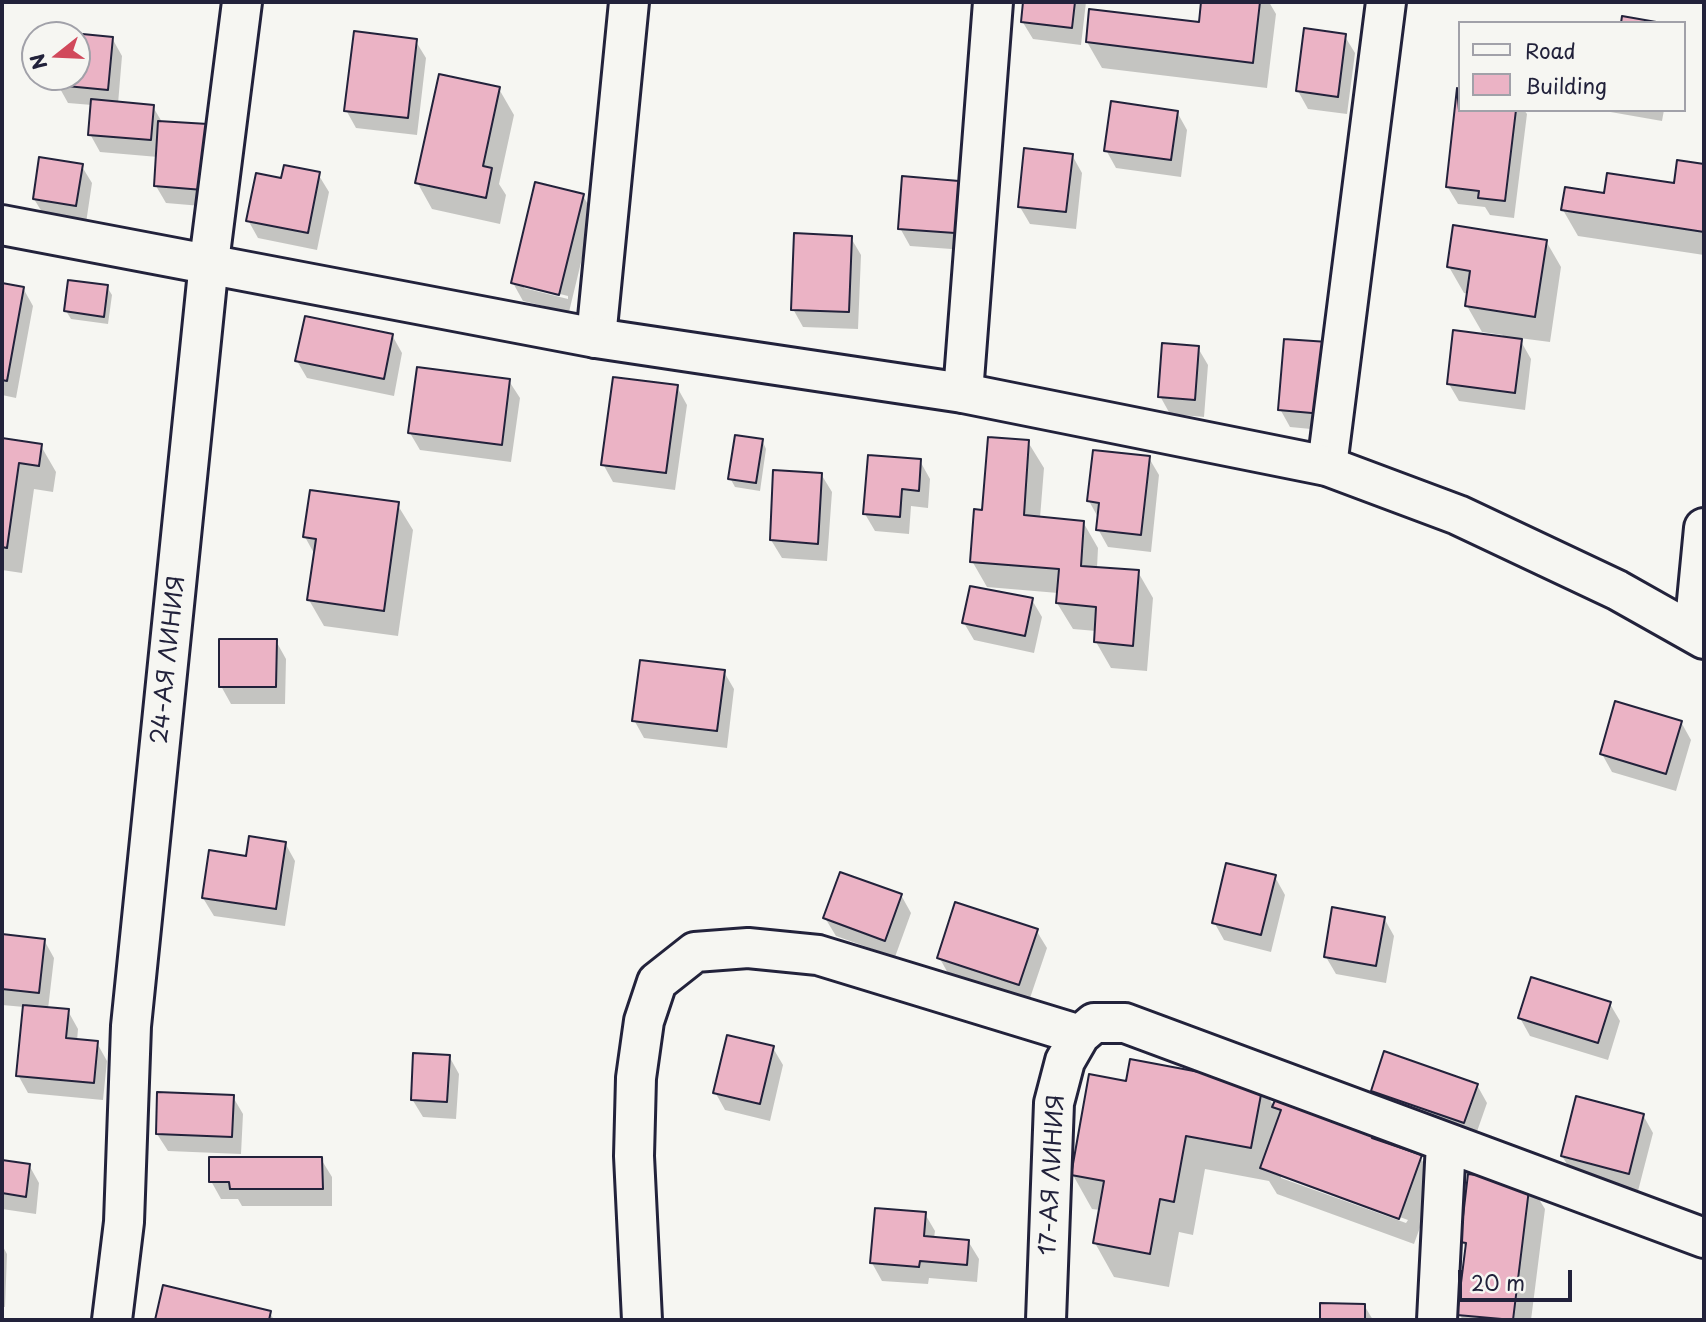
<!DOCTYPE html>
<meta charset="utf-8">
<style>
body{margin:0}
#map{position:relative;width:1706px;height:1322px;overflow:hidden;background:#f6f6f2;font-family:"Playpen Sans",sans-serif}
canvas{display:block}
.frame{position:absolute;inset:0;border:4px solid #22223b;pointer-events:none}
.legend{position:absolute;left:1458px;top:21px;width:228px;height:91px;box-sizing:border-box;background:#f6f6f2;border:2px solid #a1a1a9;margin:0;padding:9px 12px;list-style:none;font-size:21px;color:#22223b}
.legend li{display:flex;align-items:center;gap:14px;height:35px}
.legend b{width:35px;border:2px solid #a1a1a9}
.north{position:absolute;left:21px;top:21px;width:70px;height:70px;box-sizing:border-box;background:#f6f6f2;border:2px solid #a1a1a9;border-radius:50%;rotate:252deg;font-size:19px;font-weight:700;line-height:28px;text-align:center;color:#22223b}
.north::after{content:'';display:block;margin:auto;width:24px;height:32px;background:#d1495b;clip-path:polygon(50% 0,100% 100%,50% 72%,0 100%)}
.scale{position:absolute;left:1458px;top:1270px;width:114px;height:32px;box-sizing:border-box;border:4px solid #22223b;border-top:0;padding-left:9px;font-size:21px;line-height:24px;white-space:nowrap;color:#22223b;-webkit-text-stroke:5px #f6f6f2;paint-order:stroke}
</style>
<div id="map">
<canvas width="1706" height="1322"></canvas>
<div class="frame"></div>
<ul class="legend">
<li><b style="height:9px;background:#f6f6f2"></b>Road</li>
<li><b style="height:19px;background:#ebb3c5"></b>Building</li>
</ul>
<div class="north">N</div>
<div class="scale">20 m</div>
</div>
<script>
const ctx = document.querySelector('canvas').getContext('2d');
ctx.lineJoin = 'round';
function fill(path, color) {
  ctx.fillStyle = color;
  ctx.fill(path, 'evenodd');
}
function poly(rows) {
  const path = new Path2D();
  for (const r of rows) {
    path.moveTo(r[0], r[1]);
    for (let i = 2; i < r.length; i += 2) path.lineTo(r[i], r[i + 1]);
  }
  return path;
}
function strokePath(path, color, width, dash) {
  ctx.strokeStyle = color;
  ctx.lineWidth = width;
  ctx.lineCap = dash ? 'butt' : 'round';
  ctx.setLineDash(dash || []);
  ctx.stroke(path);
}
function drawText(font, color, halo, rows, align = 'center') {
  ctx.font = font + ' "Playpen Sans",sans-serif';
  ctx.lineWidth = 7;
  ctx.setLineDash([]);
  ctx.textBaseline = 'middle';
  ctx.strokeStyle = halo;
  ctx.fillStyle = color;
  for (const [text, x, y, turn = 0] of rows) {
    ctx.save();
    ctx.translate(x, y);
    ctx.rotate((+turn || 0) * Math.PI / 180);
    ctx.textAlign = isNaN(turn) ? turn : align;
    if (halo) ctx.strokeText(text, 0, 0);
    ctx.fillText(text, 0, 0);
    ctx.restore();
  }
}
const shadow = poly([
 [1025,2,1086,2,1081,45,1033,39,1022,21],
 [1203,2,1269,2,1276,14,1267,88,1102,68,1087,42,1200,24],
 [77,35,112,38,122,56,118,104,153,107,213,207,166,203,156,186,158,157,100,152,90,134,92,105,68,103,58,85,59,77,77,77],
 [1344,35,1355,53,1347,114,1308,109,1298,91],
 [415,40,426,58,417,135,356,128,346,110],
 [499,89,514,115,499,184,506,195,500,224,432,209,417,182],
 [1459,90,1459,110,1524,110,1527,114,1514,218,1490,215,1485,207,1458,204,1447,186],
 [1599,110,1664,110,1662,121],
 [1177,112,1187,130,1181,177,1116,168,1106,150],
 [1072,155,1082,173,1076,229,1030,224,1020,207],
 [1679,162,1704,166,1704,255,1578,236,1563,210,1606,195,1675,185],
 [81,165,92,183,86,223,45,217,34,199],
 [318,174,329,192,317,250,258,238,248,220],
 [958,182,968,200,965,250,910,246,900,228],
 [583,196,593,213,569,312,523,301,513,283],
 [524,285,568,296,568,299,524,288],
 [851,238,861,255,858,329,803,327,793,309],
 [1546,241,1561,267,1550,342,1519,338,1531,359,1525,410,1459,401,1449,384,1503,335,1482,332,1467,306,1469,294,1464,293,1449,267],
 [2,285,23,288,33,306,16,398,2,395],
 [107,287,112,295,108,324,71,319,66,311],
 [392,335,402,353,394,396,307,378,297,361],
 [1327,344,1332,431,1290,427,1280,409],
 [1198,348,1208,365,1204,417,1170,414,1160,396],
 [509,381,520,398,511,462,420,450,410,433],
 [677,387,687,405,675,490,613,482,603,464],
 [2,440,41,446,56,472,53,492,34,489,22,573,2,570],
 [762,440,766,449,760,491,735,487,730,478],
 [1028,442,1044,468,1040,518,1083,522,1098,548,1097,568,1138,572,1153,598,1147,671,1111,668,1096,642,1096,631,1073,629,1057,603,1058,593,987,587,972,561,984,512],
 [1149,458,1159,475,1151,552,1108,547,1098,529,1099,519,1089,501],
 [920,461,930,479,928,508,911,506,909,534,875,531,865,514],
 [821,474,832,492,827,561,782,558,771,540],
 [397,504,413,530,398,636,324,626,309,600,315,555,305,537],
 [1032,600,1042,617,1034,653,974,640,964,623],
 [276,641,286,659,285,704,231,704,221,686],
 [724,672,734,689,727,748,644,738,634,720],
 [1681,722,1691,740,1676,791,1612,772,1602,754],
 [285,843,295,861,285,926,214,916,203,898,247,858],
 [1275,877,1285,895,1271,952,1224,940,1214,922],
 [901,895,911,913,895,957,836,936,825,918],
 [1384,918,1394,936,1386,983,1336,974,1326,957],
 [1036,930,1047,948,1029,1001,949,975,939,957],
 [2,936,44,940,54,958,48,1009,68,1011,78,1029,77,1041,97,1043,107,1061,103,1100,28,1093,18,1075,24,1007,2,1005],
 [1610,1004,1620,1021,1608,1060,1530,1036,1520,1018],
 [773,1048,783,1065,770,1121,725,1110,715,1092],
 [449,1056,459,1074,456,1119,423,1117,412,1099],
 [1127,1083,1261,1085,1274,1107,1376,1126,1387,1145,1420,1157,1436,1183,1414,1244,1277,1194,1269,1181,1205,1169,1193,1235,1179,1232,1169,1287,1114,1277,1095,1243,1101,1210,1092,1209,1073,1175],
 [1281,1174,1408,1220,1406,1223,1281,1178],
 [1477,1085,1487,1103,1474,1140,1383,1109,1373,1091],
 [233,1097,243,1114,241,1154,168,1151,157,1134],
 [1643,1115,1653,1133,1638,1191,1573,1174,1562,1156],
 [321,1159,332,1177,332,1206,242,1206,238,1199,221,1199,211,1181],
 [2,1162,29,1165,39,1183,36,1214,2,1209],
 [1529,1183,1545,1209,1531,1320,1463,1320,1459,1314,1467,1250,1462,1241],
 [925,1214,935,1231,934,1238,968,1241,979,1259,977,1282,929,1278,928,1284,882,1281,872,1263],
 [2,1245,7,1254,5,1307,2,1307],
 [165,1287,270,1313,274,1320,157,1320],
 [1322,1304,1364,1305,1373,1320,1322,1320]
]);
const building = poly([
 [1023,2,1075,2,1072,28,1021,22,1023,2],
 [1201,2,1260,2,1253,63,1086,42,1089,9,1199,22,1201,2],
 [1622,16,1662,23,1621,23,1622,16],
 [1304,28,1346,34,1338,97,1296,91,1304,28],
 [354,31,417,39,408,118,344,111,354,31],
 [62,32,113,37,108,90,56,85,57,77,77,77,77,35,61,35,62,32],
 [439,74,500,87,483,166,492,168,486,198,415,183,439,74],
 [1457,88,1459,110,1516,110,1505,201,1478,198,1479,191,1446,187,1457,88],
 [91,99,154,105,151,140,88,135,91,99],
 [1111,101,1178,111,1171,160,1104,151,1111,101],
 [158,121,208,124,203,190,154,186,158,121],
 [1024,148,1073,154,1066,212,1018,207,1024,148],
 [39,157,83,164,76,206,33,199,39,157],
 [1677,160,1704,164,1704,232,1561,210,1565,187,1604,193,1607,173,1674,183,1677,160],
 [284,165,320,172,308,233,246,221,256,173,281,178,284,165],
 [902,176,959,181,955,233,898,229,902,176],
 [535,182,584,194,559,295,511,283,535,182],
 [1453,225,1547,240,1535,317,1465,306,1470,271,1447,267,1453,225],
 [794,233,852,236,849,312,791,310,794,233],
 [68,280,108,285,104,317,64,311,68,280],
 [2,283,24,287,7,381,2,380,2,283],
 [305,316,393,334,384,379,295,361,305,316],
 [1453,330,1522,339,1515,393,1447,384,1453,330],
 [1284,339,1328,342,1323,414,1278,410,1284,339],
 [1162,343,1199,346,1195,400,1158,397,1162,343],
 [417,367,510,379,502,445,408,433,417,367],
 [613,377,678,385,666,473,601,465,613,377],
 [735,435,763,439,756,483,728,479,735,435],
 [988,437,1029,440,1024,515,1084,521,1081,566,1139,570,1133,646,1094,642,1096,607,1056,603,1059,569,970,562,974,509,982,510,988,437],
 [2,438,42,444,39,466,19,463,7,548,2,547,2,438],
 [1093,450,1150,456,1141,535,1096,530,1099,503,1087,501,1093,450],
 [868,455,921,459,919,491,902,489,900,517,863,514,868,455],
 [773,470,822,473,818,544,770,540,773,470],
 [310,490,399,502,384,611,307,600,316,539,303,537,310,490],
 [970,586,1033,598,1025,636,962,623,970,586],
 [219,639,277,639,276,687,219,687,219,639],
 [640,660,725,670,717,731,632,721,640,660],
 [1615,701,1682,721,1666,774,1600,754,1615,701],
 [249,836,286,842,276,909,202,898,209,850,246,856,249,836],
 [1226,863,1276,875,1261,935,1212,923,1226,863],
 [840,872,902,894,885,941,823,918,840,872],
 [955,902,1038,929,1019,985,937,958,955,902],
 [1332,907,1385,917,1376,966,1324,957,1332,907],
 [2,934,45,939,39,993,2,989,2,934],
 [1531,977,1611,1002,1598,1043,1518,1018,1531,977],
 [23,1005,69,1009,66,1038,98,1041,94,1083,16,1076,23,1005],
 [727,1035,774,1046,760,1104,713,1093,727,1035],
 [1384,1051,1478,1084,1464,1123,1371,1091,1384,1051],
 [413,1053,450,1055,447,1102,411,1100,413,1053],
 [1130,1059,1263,1084,1251,1148,1186,1136,1174,1202,1160,1199,1150,1254,1093,1243,1104,1181,1071,1175,1089,1074,1126,1081,1130,1059],
 [1280,1089,1377,1124,1372,1138,1422,1155,1399,1219,1260,1168,1281,1110,1272,1107,1280,1089],
 [157,1092,234,1095,232,1137,156,1134,157,1092],
 [1576,1096,1644,1114,1629,1174,1561,1156,1576,1096],
 [209,1157,322,1157,323,1189,230,1189,229,1182,209,1182,209,1157],
 [2,1160,30,1164,26,1197,2,1193,2,1160],
 [1468,1174,1530,1181,1513,1320,1457,1315,1466,1243,1460,1242,1468,1174],
 [875,1208,926,1212,924,1236,969,1240,967,1265,920,1261,919,1267,870,1263,875,1208],
 [163,1285,271,1311,269,1320,155,1320,163,1285],
 [1320,1303,1365,1304,1365,1320,1320,1320,1320,1303]
]);
const minor = poly([
 [596,338,629,2],
 [963,393,993,2],
 [1327,466,1386,2],
 [1694,632,1704,528],
 [112,1320,124,1222,131,1026,209,262,242,2],
 [642,1320,634,1156,636,1078,644,1021,657,982,695,952,748,948,818,955,1080,1035],
 [1046,1320,1054,1103,1065,1061,1080,1035,1094,1023,1125,1023,1704,1238],
 [1437,1320,1446,1143]
]);
const tertiary = poly([
 [2,225,596,338,963,393,1327,466,1458,515,1617,590,1704,639]
]);
const streetNames = [
 ["24-АЯ ЛИНИЯ",169,660,-84],
 ["17-АЯ ЛИНИЯ",1053,1175,-87]
];
fill(shadow, '#0003');
fill(building, '#ebb3c5');
strokePath(building, '#22223b', 2);
strokePath(minor, '#22223b', 44);
strokePath(tertiary, '#22223b', 44);
strokePath(minor, '#f6f6f2', 38);
strokePath(tertiary, '#f6f6f2', 38);
drawText('23px', '#22223b', '#f6f6f2', streetNames);
</script>
